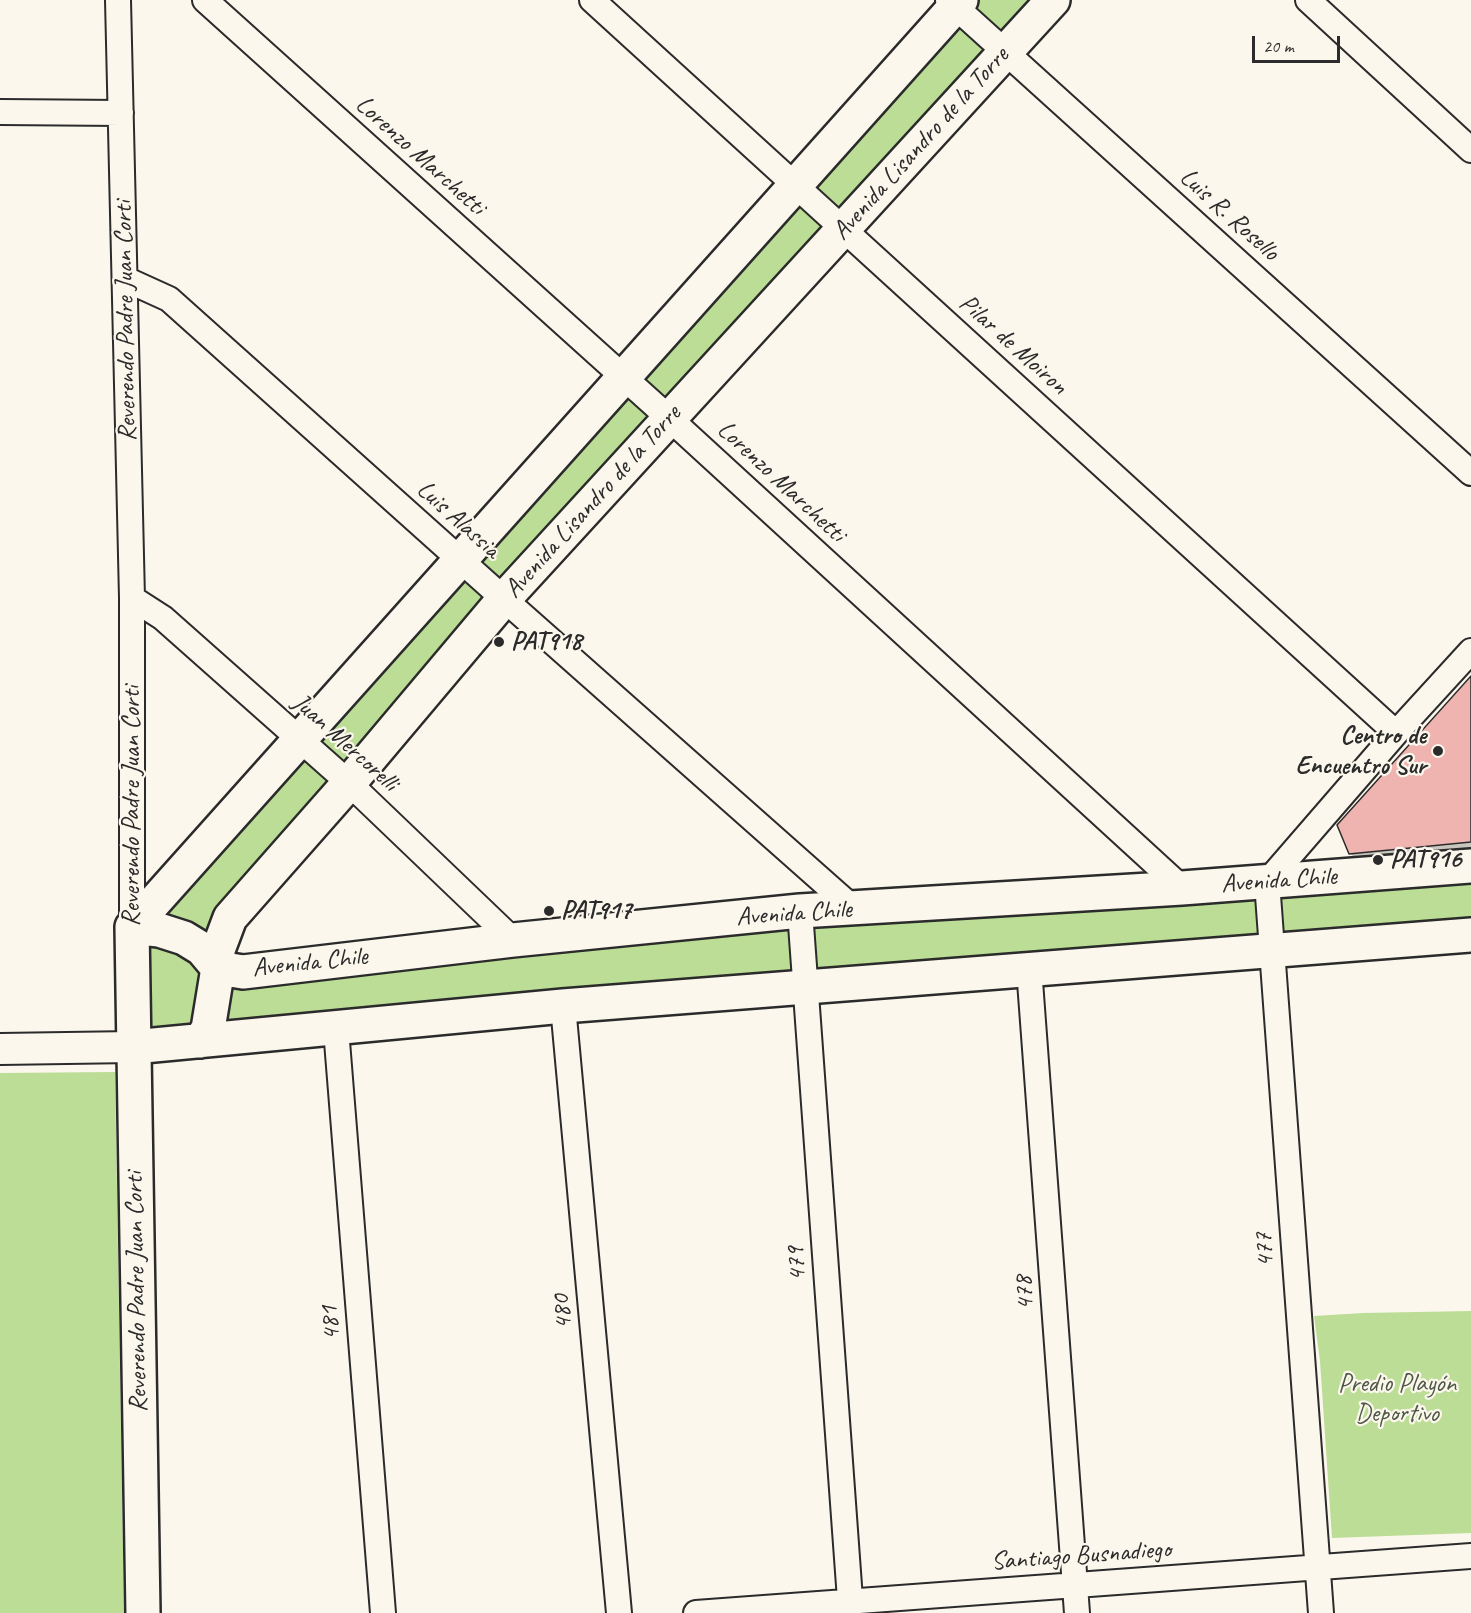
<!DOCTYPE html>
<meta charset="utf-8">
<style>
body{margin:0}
#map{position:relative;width:1471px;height:1613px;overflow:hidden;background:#fbf7ec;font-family:Caveat,sans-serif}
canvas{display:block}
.scale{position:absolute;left:1252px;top:36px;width:88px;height:27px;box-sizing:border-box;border:3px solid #2b2b2b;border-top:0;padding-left:8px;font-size:18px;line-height:21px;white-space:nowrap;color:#2b2b2b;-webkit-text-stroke:4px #fbf7ec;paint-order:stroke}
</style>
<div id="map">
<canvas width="1471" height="1613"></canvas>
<div class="scale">20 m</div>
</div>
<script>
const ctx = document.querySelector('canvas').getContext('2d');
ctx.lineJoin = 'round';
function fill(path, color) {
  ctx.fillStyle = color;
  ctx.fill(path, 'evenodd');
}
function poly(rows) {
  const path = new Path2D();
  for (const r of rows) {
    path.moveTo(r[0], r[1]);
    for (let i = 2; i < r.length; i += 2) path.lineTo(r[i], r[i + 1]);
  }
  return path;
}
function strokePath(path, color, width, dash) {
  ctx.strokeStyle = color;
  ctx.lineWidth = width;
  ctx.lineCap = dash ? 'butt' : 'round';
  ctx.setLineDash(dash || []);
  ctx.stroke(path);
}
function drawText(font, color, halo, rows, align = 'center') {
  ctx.font = font + ' Caveat,sans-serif';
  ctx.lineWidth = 4.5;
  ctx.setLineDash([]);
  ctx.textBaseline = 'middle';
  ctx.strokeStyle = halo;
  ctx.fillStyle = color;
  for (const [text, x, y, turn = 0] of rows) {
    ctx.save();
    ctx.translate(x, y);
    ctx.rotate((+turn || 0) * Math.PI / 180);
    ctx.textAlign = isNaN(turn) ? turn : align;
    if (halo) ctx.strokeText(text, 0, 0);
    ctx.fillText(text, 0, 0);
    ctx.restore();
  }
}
const green = poly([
 [961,0,1053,0,230,918,218,968,1471,866,1471,935,133,1047,132,927],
 [115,1072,124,1613,0,1613,0,1073],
 [1471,1311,1471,1533,1332,1538,1320,1361,1314,1316,1363,1313]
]);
const shadow = poly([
 [1471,679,1471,862,1369,872,1350,853]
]);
const building = poly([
 [1471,676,1471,842,1349,854,1337,825,1471,676]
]);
const minor = poly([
 [118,0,132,598,132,927],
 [205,0,669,418,1182,888],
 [592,0,1396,733],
 [948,0,1471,473],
 [1308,0,1471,150],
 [0,112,121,113],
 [125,279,169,299,504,599,854,909],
 [132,598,163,618,349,783,513,940],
 [800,911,851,1613],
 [1029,968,1077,1613],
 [563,1006,619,1613],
 [336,1029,383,1613],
 [696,1613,1471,1556],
 [1321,1613,1267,882,1396,733,1471,651]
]);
const tertiary = poly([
 [0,1049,133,1047]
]);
const secondary = poly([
 [132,927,159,930,184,938,202,949,218,968,243,972,513,940,800,911,1182,888,1471,866],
 [132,927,961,0],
 [132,927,143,1613],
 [200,1041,208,1029,218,968,218,950,230,918,349,783,504,599,1053,0],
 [133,1047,563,1006,1471,935]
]);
const markers = [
 [499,642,6,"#2b2b2b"],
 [1438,751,6,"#2b2b2b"],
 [1378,860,6,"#2b2b2b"],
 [549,911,6,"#2b2b2b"]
];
const streetNames = [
 ["Avenida Lisandro de la Torre",921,144,-48],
 ["Lorenzo Marchetti",420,156,42],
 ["Luis R. Rosello",1229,215,42],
 ["Reverendo Padre Juan Corti",126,321,-91],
 ["Pilar de Moiron",1013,345,42],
 ["Lorenzo Marchetti",781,482,43],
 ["Avenida Lisandro de la Torre",593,502,-48],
 ["Luis Alassia",458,520,42],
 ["Juan Mercorelli",345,743,42],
 ["Reverendo Padre Juan Corti",132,806,-90],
 ["Avenida Chile",1279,881,-4],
 ["Avenida Chile",794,914,-4],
 ["Avenida Chile",310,963,-6],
 ["477",1265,1250,-94],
 ["479",797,1264,-94],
 ["Reverendo Padre Juan Corti",137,1292,-91],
 ["478",1025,1293,-94],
 ["480",563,1312,-95],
 ["481",331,1323,-95],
 ["Santiago Busnadiego",1081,1556,-4]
];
const poiNames = [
 ["PAT918",511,642],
 ["Centro de",1426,736,"right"],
 ["Encuentro Sur",1426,766,"right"],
 ["PAT916",1390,860],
 ["PAT917",561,911]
];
const parkNames = [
 ["Predio Playón",1397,1384],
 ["Deportivo",1397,1414]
];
fill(green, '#bbdd96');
fill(shadow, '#0003');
fill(building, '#efb3b0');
strokePath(building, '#2b2b2b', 1.5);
strokePath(minor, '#2b2b2b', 28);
strokePath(tertiary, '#2b2b2b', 34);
strokePath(secondary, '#2b2b2b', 38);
strokePath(minor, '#fbf7ec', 24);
strokePath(tertiary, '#fbf7ec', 30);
strokePath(secondary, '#fbf7ec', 33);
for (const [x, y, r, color] of markers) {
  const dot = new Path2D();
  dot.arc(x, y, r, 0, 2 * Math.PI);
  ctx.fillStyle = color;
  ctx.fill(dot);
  strokePath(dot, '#fbf7ec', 2);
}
drawText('26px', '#2b2b2b', '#fbf7ec', streetNames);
drawText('bold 26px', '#2b2b2b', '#fbf7ec', poiNames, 'left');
drawText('26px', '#4f5846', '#fbf7ec', parkNames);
</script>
